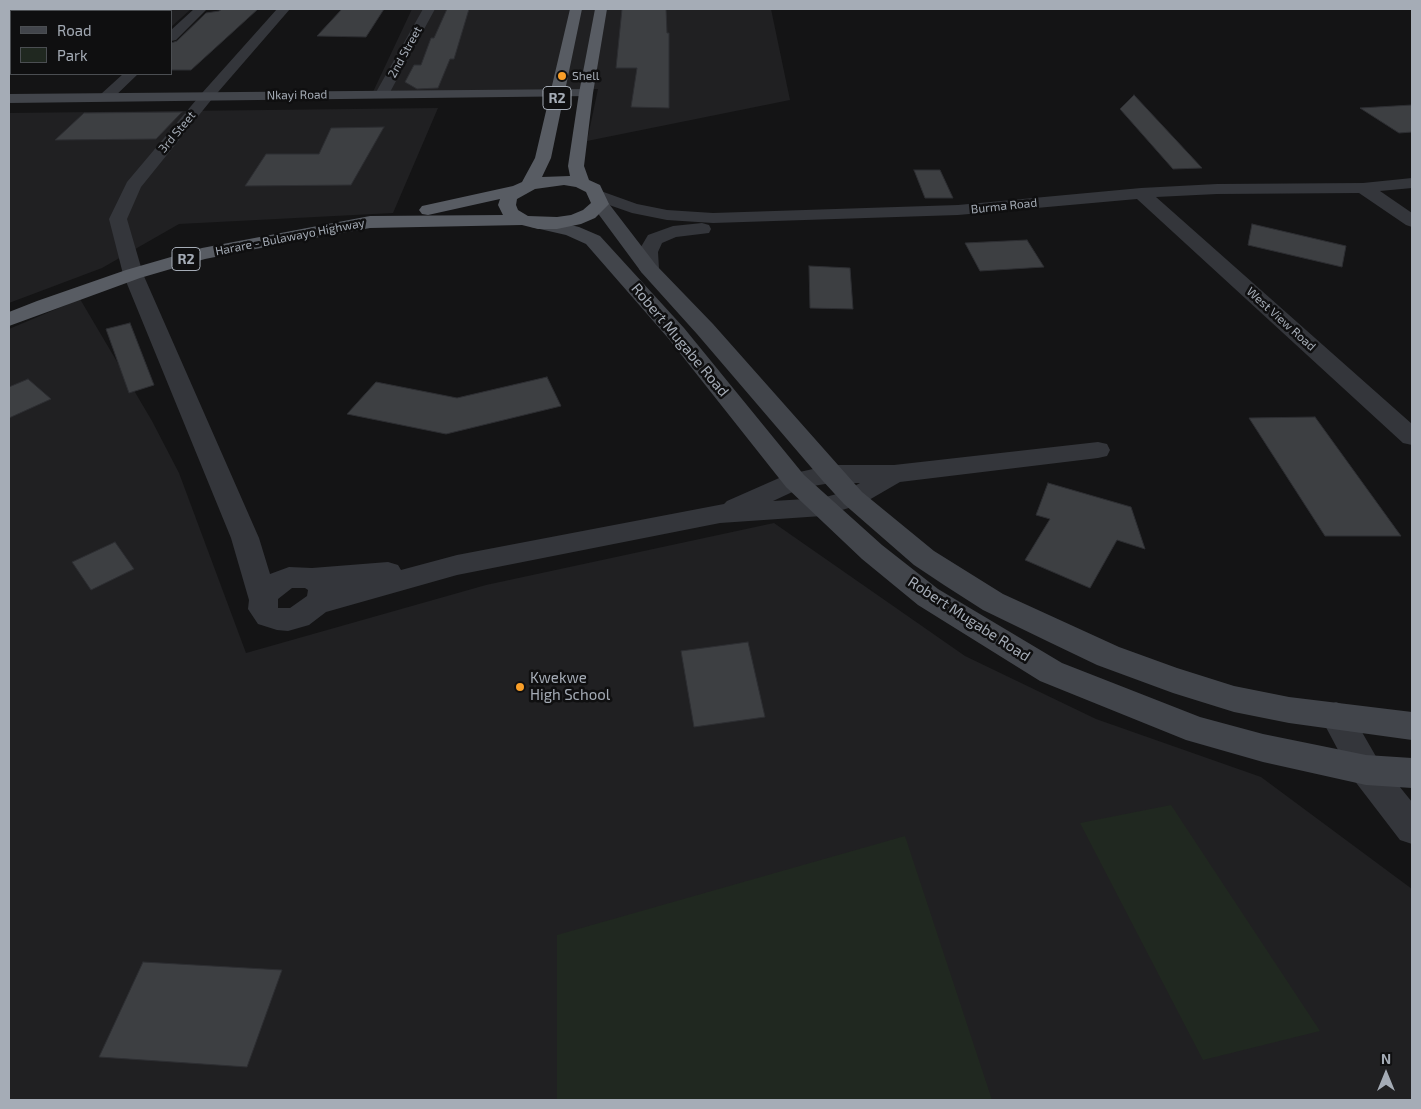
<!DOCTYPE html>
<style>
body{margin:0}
#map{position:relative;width:1421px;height:1109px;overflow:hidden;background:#141415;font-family:"Exo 2",sans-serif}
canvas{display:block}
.frame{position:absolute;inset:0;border:10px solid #a5acb6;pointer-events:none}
.legend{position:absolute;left:10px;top:10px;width:162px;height:65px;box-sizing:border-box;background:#0f0f10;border:1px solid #4b4e52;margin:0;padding:6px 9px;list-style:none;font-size:15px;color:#a5acb6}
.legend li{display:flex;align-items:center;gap:10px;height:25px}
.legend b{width:25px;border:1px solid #4b4e52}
.north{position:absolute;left:1361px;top:1049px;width:50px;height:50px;-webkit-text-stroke:4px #0f0f10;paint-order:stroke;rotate:0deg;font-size:14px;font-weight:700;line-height:20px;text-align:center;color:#a5acb6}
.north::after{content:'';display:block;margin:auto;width:18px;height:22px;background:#a5acb6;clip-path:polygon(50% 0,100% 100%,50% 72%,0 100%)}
</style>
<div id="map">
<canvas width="1421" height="1109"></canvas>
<div class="frame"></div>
<ul class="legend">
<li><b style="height:6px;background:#42454b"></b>Road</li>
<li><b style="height:14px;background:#202820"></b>Park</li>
</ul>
<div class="north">N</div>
</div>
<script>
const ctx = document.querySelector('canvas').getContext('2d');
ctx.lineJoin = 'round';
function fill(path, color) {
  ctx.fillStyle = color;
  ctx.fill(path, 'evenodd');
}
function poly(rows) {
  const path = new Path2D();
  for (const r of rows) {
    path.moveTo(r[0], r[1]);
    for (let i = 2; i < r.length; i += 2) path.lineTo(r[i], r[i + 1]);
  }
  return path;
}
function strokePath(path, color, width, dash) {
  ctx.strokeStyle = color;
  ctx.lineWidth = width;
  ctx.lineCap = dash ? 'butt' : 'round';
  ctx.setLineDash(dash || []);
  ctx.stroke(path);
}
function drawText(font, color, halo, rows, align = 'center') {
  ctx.font = font + ' "Exo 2",sans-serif';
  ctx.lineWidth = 5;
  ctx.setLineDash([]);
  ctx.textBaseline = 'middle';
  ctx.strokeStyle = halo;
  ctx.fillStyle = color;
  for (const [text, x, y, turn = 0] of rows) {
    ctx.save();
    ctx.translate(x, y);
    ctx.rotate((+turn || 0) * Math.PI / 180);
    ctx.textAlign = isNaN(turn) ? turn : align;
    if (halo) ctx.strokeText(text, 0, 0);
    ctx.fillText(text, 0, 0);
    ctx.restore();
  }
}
const built = poly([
 [118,9,191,9,171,27,171,11,115,11],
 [412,9,771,9,790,100,587,141,598,89,372,94],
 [438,108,393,213,179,224,102,268,9,303,9,113],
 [80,299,152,421,179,473,246,653,486,585,774,523,965,656,1096,719,1261,777,1412,889,1412,1100,9,1100,9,329]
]);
const green = poly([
 [1171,805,1320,1031,1203,1060,1080,823],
 [905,836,992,1100,557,1100,557,935]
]);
const building = poly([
 [222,9,258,9,191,70,171,70,171,43,177,41,206,13,219,11,222,9],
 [342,9,384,9,366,37,317,36,342,9],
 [447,9,469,9,454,59,450,59,438,88,417,89,405,82,414,65,421,65,431,38,434,38,447,9],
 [622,9,666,9,667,33,669,33,669,108,631,107,637,68,616,68,622,9],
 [1134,95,1202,168,1173,169,1120,109,1134,95],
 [1412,105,1412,132,1399,133,1360,108,1412,105],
 [182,112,156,139,55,140,84,113,182,112],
 [384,127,351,185,245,186,266,154,319,154,331,128,384,127],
 [914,170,940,170,953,198,925,198,914,170],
 [1252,224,1346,246,1342,267,1248,245,1252,224],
 [1027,240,1044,267,980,271,965,243,1027,240],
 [809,266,850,268,853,309,810,308,809,266],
 [130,323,154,385,129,393,106,329,130,323],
 [547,377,561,406,446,434,347,414,376,382,457,398,547,377],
 [28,379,51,399,9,418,9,387,28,379],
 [1315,417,1401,536,1325,536,1249,418,1315,417],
 [1048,483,1131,507,1145,549,1117,540,1090,588,1025,560,1050,519,1036,515,1048,483],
 [115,542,134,569,91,590,72,562,115,542],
 [748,642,765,717,694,727,681,651,748,642],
 [143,962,282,970,247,1067,99,1057,143,962]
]);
const minor = poly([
 [44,9,58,9,57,11,43,11,44,9],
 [194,9,207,9,176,40,171,41,171,30,194,9],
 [277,9,290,9,212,99,141,187,127,219,143,274,259,538,270,574,289,567,312,568,388,562,398,565,401,570,457,555,724,504,727,501,786,475,831,465,894,465,1098,442,1107,444,1110,450,1107,456,1098,458,900,482,862,504,822,516,720,523,457,575,326,612,309,625,288,631,277,630,258,624,248,609,249,600,231,538,123,274,109,219,127,182,202,93,277,9],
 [831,483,860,483,844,492,822,498,773,501,801,488,831,483],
 [292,588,305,588,308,590,307,596,290,608,278,608,278,599,292,588],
 [423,9,435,9,389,94,387,97,382,98,377,97,375,94,423,9],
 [11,34,11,43,9,44,9,35,11,34],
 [123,74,138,74,111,100,101,100,99,97,101,94,123,74],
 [1412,178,1412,188,1380,191,1412,213,1412,227,1406,225,1359,193,1217,194,1156,197,1412,424,1412,445,1403,443,1137,199,958,215,713,223,667,220,632,213,592,199,589,195,592,191,598,190,637,204,667,210,713,213,958,205,1141,188,1217,184,1363,183,1412,178],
 [702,223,709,225,711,229,709,233,676,237,662,243,658,252,659,269,656,273,649,275,642,273,639,269,638,252,648,235,673,226,702,223]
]);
const tertiary = poly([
 [1336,702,1347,706,1378,760,1412,802,1412,844,1400,840,1354,780,1320,716,1325,706,1336,702]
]);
const secondary = poly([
 [586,89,591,90,593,93,591,96,9,103,9,94,586,89],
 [600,199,606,200,656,265,713,324,862,492,934,551,1003,594,1119,647,1177,668,1234,686,1289,697,1412,712,1412,740,1289,723,1234,712,1173,693,1097,665,1049,642,983,610,944,585,914,565,844,504,822,480,697,334,642,273,591,204,594,200,600,199],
 [538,217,579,227,600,236,684,328,804,475,882,545,938,589,1062,663,1200,717,1263,734,1366,755,1412,758,1412,788,1366,785,1263,762,1186,740,1040,681,918,605,862,559,786,487,668,338,586,244,566,235,531,227,529,223,531,219,538,217]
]);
const trunk = poly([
 [570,9,582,9,551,158,542,177,570,176,568,166,579,93,595,9,607,9,593,93,584,166,589,180,600,185,609,204,595,218,581,224,557,229,538,229,522,225,370,228,286,243,205,259,140,278,9,326,9,312,37,301,126,270,202,248,370,216,503,215,498,205,500,199,428,215,422,214,419,210,422,206,513,186,522,182,535,158,570,9],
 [564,185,576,187,586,192,591,203,583,210,571,215,557,217,528,216,518,210,516,205,517,199,535,189,564,185]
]);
const markers = [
 [562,76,5,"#f99e28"],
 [520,687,5,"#f99e28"]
];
const farStreetnames = [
 ["2nd Street",405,52,-61],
 ["Nkayi Road",297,95,-1],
 ["3rd Steet",177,132,-50],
 ["Burma Road",1004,206,-6],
 ["Harare - Bulawayo Highway",290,237,-11],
 ["West View Road",1281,319,42]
];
const farPoinames = [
 ["Shell",572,76]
];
const shields = [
 [557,98,28],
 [186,259,28]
];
const shieldNames = [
 ["R2",557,98],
 ["R2",186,259]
];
const streetNames = [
 ["Robert Mugabe Road",680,340,50],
 ["Robert Mugabe Road",969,619,33]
];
const poiNames = [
 ["Kwekwe",530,678],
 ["High School",530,695]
];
fill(built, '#202022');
fill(green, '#202820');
fill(building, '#3d3f42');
strokePath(building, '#2d2e32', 1);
fill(minor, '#34363b');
fill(tertiary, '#34363b');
fill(secondary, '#42454b');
fill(trunk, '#585c63');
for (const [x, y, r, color] of markers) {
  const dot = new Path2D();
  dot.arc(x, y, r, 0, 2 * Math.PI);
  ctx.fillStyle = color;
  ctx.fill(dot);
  strokePath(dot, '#0f0f10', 2);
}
drawText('12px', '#a5acb6', '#0f0f10', farStreetnames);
drawText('12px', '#a5acb6', '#0f0f10', farPoinames, 'left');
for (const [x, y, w] of shields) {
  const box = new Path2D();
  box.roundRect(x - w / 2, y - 11.5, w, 23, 4);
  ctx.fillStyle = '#0f0f10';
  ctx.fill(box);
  strokePath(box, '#a5acb6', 1);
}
drawText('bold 14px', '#a5acb6', null, shieldNames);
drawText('15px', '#a5acb6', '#0f0f10', streetNames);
drawText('15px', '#a5acb6', '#0f0f10', poiNames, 'left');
</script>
